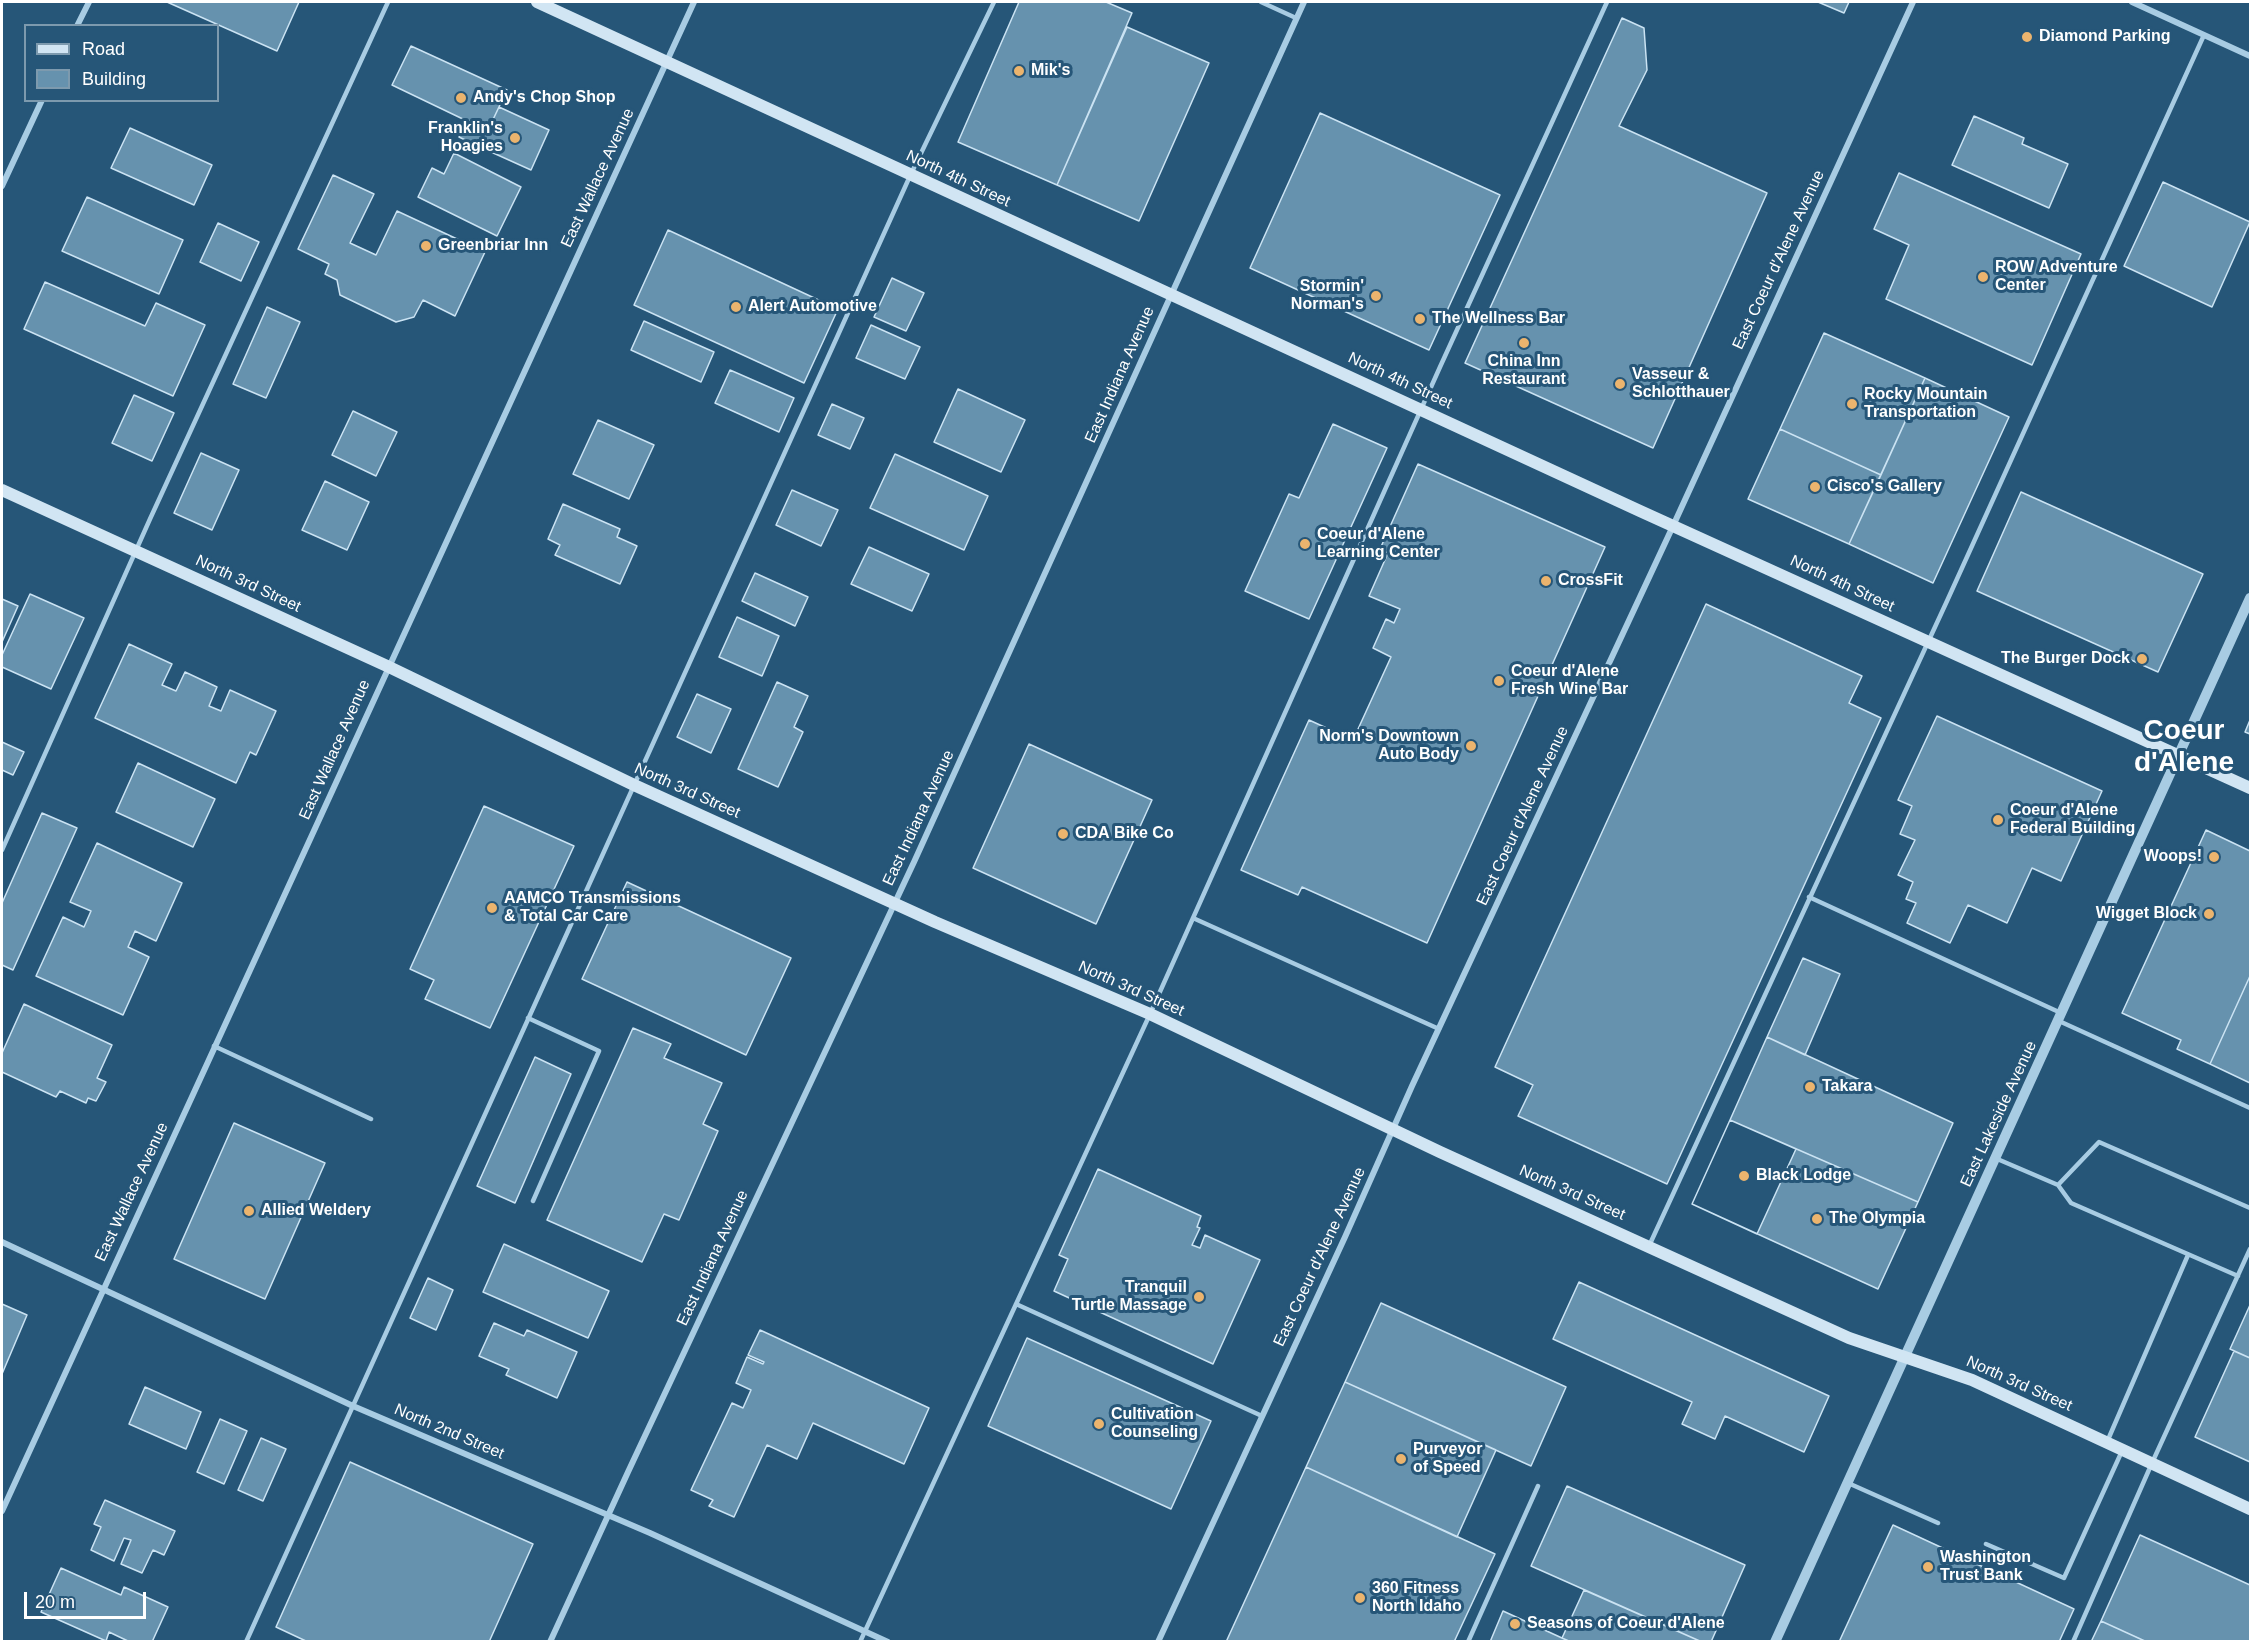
<!DOCTYPE html>
<style>
body{margin:0}
#map{position:relative;width:2252px;height:1643px;overflow:hidden;background:#265678;font-family:Helvetica,sans-serif}
canvas{display:block}
.frame{position:absolute;inset:0;border:3px solid #fff;pointer-events:none}
.legend{position:absolute;left:24px;top:24px;width:195px;height:78px;box-sizing:border-box;background:#265678;border:2px solid #7d9aae;margin:0;padding:8px 10px;list-style:none;font-size:18px;color:#fff}
.legend li{display:flex;align-items:center;gap:12px;height:30px}
.legend b{width:30px;border:2px solid #7d9aae}
.scale{position:absolute;left:24px;top:1592px;width:122px;height:27px;box-sizing:border-box;border:3px solid #fff;border-top:0;padding-left:8px;font-size:18px;line-height:21px;white-space:nowrap;color:#fff;-webkit-text-stroke:4px #265678;paint-order:stroke}
</style>
<div id="map">
<canvas width="2252" height="1643"></canvas>
<div class="frame"></div>
<ul class="legend">
<li><b style="height:8px;background:#d1e5f3"></b>Road</li>
<li><b style="height:16px;background:#6692ae"></b>Building</li>
</ul>
<div class="scale">20 m</div>
</div>
<script>
const ctx = document.querySelector('canvas').getContext('2d');
ctx.lineJoin = 'round';
function fill(path, color) {
  ctx.fillStyle = color;
  ctx.fill(path, 'evenodd');
}
function poly(rows) {
  const path = new Path2D();
  for (const r of rows) {
    path.moveTo(r[0], r[1]);
    for (let i = 2; i < r.length; i += 2) path.lineTo(r[i], r[i + 1]);
  }
  return path;
}
function strokePath(path, color, width, dash) {
  ctx.strokeStyle = color;
  ctx.lineWidth = width;
  ctx.lineCap = dash ? 'butt' : 'round';
  ctx.setLineDash(dash || []);
  ctx.stroke(path);
}
function drawText(font, color, halo, rows, align = 'center') {
  ctx.font = font + ' Helvetica,sans-serif';
  ctx.lineWidth = 6;
  ctx.setLineDash([]);
  ctx.textBaseline = 'middle';
  ctx.strokeStyle = halo;
  ctx.fillStyle = color;
  for (const [text, x, y, turn = 0] of rows) {
    ctx.save();
    ctx.translate(x, y);
    ctx.rotate((+turn || 0) * Math.PI / 180);
    ctx.textAlign = isNaN(turn) ? turn : align;
    if (halo) ctx.strokeText(text, 0, 0);
    ctx.fillText(text, 0, 0);
    ctx.restore();
  }
}
const building = poly([
 [167,2,299,2,277,51,167,2],
 [1019,2,1106,2,1132,13,1057,185,958,142,1019,2],
 [1818,2,1849,2,1844,13,1818,2],
 [1622,18,1644,28,1647,70,1619,126,1767,193,1653,448,1465,363,1622,18],
 [1127,27,1209,63,1139,221,1057,185,1127,27],
 [411,46,507,90,480,147,459,137,467,121,392,85,411,46],
 [499,107,549,130,531,170,480,147,499,107],
 [1320,113,1500,195,1429,350,1250,268,1320,113],
 [1974,116,2024,138,2022,144,2068,164,2049,208,1952,165,1974,116],
 [130,128,212,165,194,205,111,168,130,128],
 [454,153,521,187,497,236,418,197,432,168,444,174,454,153],
 [1899,173,2081,254,2032,365,1886,299,1909,245,1874,229,1899,173],
 [333,175,374,194,350,243,376,255,397,211,485,252,455,316,423,300,414,317,396,322,340,295,337,280,325,274,329,264,298,249,333,175],
 [2163,182,2250,222,2212,307,2124,266,2163,182],
 [87,197,183,240,159,294,62,251,87,197],
 [218,223,259,242,241,281,200,262,218,223],
 [668,230,838,309,804,383,634,305,668,230],
 [892,278,924,293,906,331,874,317,892,278],
 [45,282,145,326,156,303,205,325,173,396,24,329,45,282],
 [267,307,300,322,266,398,233,384,267,307],
 [644,321,714,352,701,382,631,350,644,321],
 [871,325,920,347,905,379,856,358,871,325],
 [1824,333,1925,378,1881,475,1780,429,1824,333],
 [730,370,794,398,779,432,715,403,730,370],
 [1925,378,2009,417,1933,583,1849,544,1925,378],
 [958,389,1025,420,1001,472,934,442,958,389],
 [134,395,174,413,152,461,112,443,134,395],
 [832,404,864,418,850,449,818,435,832,404],
 [353,411,397,432,376,476,332,455,353,411],
 [598,420,654,445,629,499,573,474,598,420],
 [1333,424,1387,448,1309,619,1245,591,1289,494,1299,498,1333,424],
 [1780,429,1881,475,1849,544,1748,499,1780,429],
 [201,453,239,470,212,530,174,513,201,453],
 [895,454,988,496,964,550,870,508,895,454],
 [1418,464,1605,547,1427,943,1302,887,1298,895,1241,870,1309,720,1353,740,1391,657,1373,648,1386,619,1394,623,1400,609,1369,596,1388,553,1380,549,1418,464],
 [325,481,369,502,347,550,302,530,325,481],
 [792,490,838,510,821,546,776,525,792,490],
 [2021,492,2203,574,2158,672,1977,591,2021,492],
 [563,504,620,529,617,537,637,546,620,584,555,555,560,545,548,539,563,504],
 [869,547,929,574,912,611,851,584,869,547],
 [755,573,808,597,795,626,742,601,755,573],
 [30,594,84,618,51,689,2,667,2,655,30,594],
 [2,599,18,606,2,642,2,599],
 [1706,604,1862,676,1849,703,1881,718,1667,1184,1518,1116,1533,1085,1495,1067,1706,604],
 [737,617,779,636,762,676,719,657,737,617],
 [129,644,172,664,162,685,176,691,185,672,217,687,209,706,221,711,230,690,276,711,256,755,250,752,236,783,95,718,129,644],
 [777,682,808,696,794,727,803,732,778,787,738,769,777,682],
 [697,694,731,709,711,753,677,737,697,694],
 [1937,716,2102,791,2061,881,2032,868,2007,923,1968,905,1950,943,1907,923,1916,903,1906,899,1913,882,1898,875,1915,840,1900,834,1912,806,1898,800,1937,716],
 [2250,720,2250,734,2245,732,2250,720],
 [2,742,24,752,13,775,2,770,2,742],
 [1029,744,1152,800,1096,924,973,868,1029,744],
 [138,763,215,799,193,847,116,812,138,763],
 [484,806,574,846,490,1028,425,999,434,980,410,969,484,806],
 [42,813,77,828,13,970,2,965,2,903,42,813],
 [2206,830,2250,851,2250,976,2210,1064,2177,1049,2181,1040,2122,1013,2206,830],
 [97,843,182,883,156,941,135,931,128,947,149,957,123,1015,36,976,63,917,84,927,91,911,70,902,97,843],
 [627,882,791,958,746,1055,582,979,627,882],
 [1803,958,1840,974,1805,1055,1767,1037,1803,958],
 [2250,976,2250,1083,2210,1064,2250,976],
 [24,1004,112,1045,97,1078,106,1082,96,1101,88,1098,86,1103,60,1091,56,1097,2,1072,2,1053,24,1004],
 [633,1028,671,1044,664,1058,722,1083,703,1124,718,1131,679,1220,664,1214,642,1262,547,1220,633,1028],
 [1767,1037,1953,1123,1918,1202,1730,1120,1767,1037],
 [535,1057,571,1074,515,1203,477,1186,535,1057],
 [1730,1120,1918,1202,1878,1289,1692,1204,1730,1120],
 [1730,1120,1796,1149,1757,1234,1692,1204,1730,1120],
 [234,1123,325,1163,265,1299,174,1259,234,1123],
 [1098,1169,1201,1216,1197,1227,1200,1228,1192,1245,1200,1248,1205,1235,1260,1260,1213,1364,1054,1291,1068,1259,1059,1255,1098,1169],
 [504,1244,609,1291,588,1338,483,1292,504,1244],
 [428,1278,453,1290,436,1330,410,1318,428,1278],
 [1579,1282,1829,1396,1804,1452,1725,1416,1715,1439,1682,1424,1692,1402,1553,1339,1579,1282],
 [1381,1303,1566,1387,1531,1466,1345,1382,1381,1303],
 [2,1304,27,1315,2,1374,2,1304],
 [2250,1305,2250,1358,2230,1349,2250,1305],
 [494,1323,524,1336,527,1330,577,1352,557,1398,506,1375,509,1369,479,1356,494,1323],
 [760,1330,929,1408,904,1464,813,1423,797,1459,767,1445,734,1517,709,1506,713,1500,691,1490,732,1403,743,1408,751,1390,736,1383,747,1357,763,1364,764,1362,748,1355,760,1330],
 [1027,1338,1211,1421,1171,1509,988,1426,1027,1338],
 [2234,1351,2250,1358,2250,1462,2195,1437,2234,1351],
 [1345,1382,1496,1450,1457,1537,1306,1467,1345,1382],
 [145,1387,201,1412,186,1449,129,1424,145,1387],
 [220,1419,247,1431,224,1484,197,1472,220,1419],
 [261,1438,286,1449,263,1501,238,1490,261,1438],
 [350,1462,533,1544,489,1642,308,1642,276,1627,350,1462],
 [1306,1467,1495,1554,1454,1642,1226,1642,1306,1467],
 [1567,1486,1745,1565,1711,1642,1702,1642,1531,1566,1567,1486],
 [105,1500,175,1531,164,1555,153,1550,142,1573,121,1564,131,1540,124,1538,114,1561,91,1550,101,1527,94,1524,105,1500],
 [1893,1525,2074,1609,2059,1642,1839,1642,1893,1525],
 [2140,1535,2250,1585,2250,1642,2147,1642,2101,1621,2140,1535],
 [61,1568,121,1595,124,1587,168,1607,152,1642,130,1642,109,1632,106,1641,41,1612,61,1568],
 [1584,1590,1702,1642,1571,1642,1562,1638,1584,1590],
 [1503,1611,1562,1638,1571,1642,1490,1642,1503,1611],
 [2101,1621,2147,1642,2091,1642,2101,1621]
]);
const service = poly([
 [1261,2,1296,18],
 [2,850,150,519,388,2],
 [1809,897,2061,1013],
 [1193,918,1439,1029],
 [528,1018,599,1051,533,1201],
 [2059,1021,2250,1108],
 [214,1046,371,1119],
 [1995,1158,2058,1185,2099,1142,2250,1208],
 [2058,1185,2071,1203,2238,1276],
 [1649,1246,1947,601,2204,35],
 [1016,1304,1262,1416],
 [2107,1442,2188,1255],
 [1848,1483,1938,1523],
 [1986,1544,2064,1578,2122,1451],
 [246,1642,910,176,994,2],
 [860,1642,1150,1014,1440,367,1607,2],
 [1468,1642,1538,1486],
 [2073,1642,2152,1463,2250,1249]
]);
const minor = poly([
 [2132,2,2250,56],
 [77,26,89,2],
 [2,186,42,100],
 [2,1242,353,1406,650,1533,888,1642],
 [2,1511,694,2],
 [550,1642,628,1472,914,862,1304,2],
 [1158,1642,1345,1237,1412,1086,1673,526,1913,2]
]);
const tertiary = poly([
 [1775,1642,2250,598]
]);
const secondary = poly([
 [537,2,1640,511,2250,788],
 [2,490,387,666,634,785,935,922,1150,1014,1440,1152,1849,1338,1972,1380,2250,1509]
]);
const markers = [
 [2027,37,6,"#ebb46e"],
 [1019,71,6,"#ebb46e"],
 [461,98,6,"#ebb46e"],
 [515,138,6,"#ebb46e"],
 [426,246,6,"#ebb46e"],
 [1983,277,6,"#ebb46e"],
 [1376,296,6,"#ebb46e"],
 [736,307,6,"#ebb46e"],
 [1420,319,6,"#ebb46e"],
 [1524,343,6,"#ebb46e"],
 [1620,384,6,"#ebb46e"],
 [1852,404,6,"#ebb46e"],
 [1815,487,6,"#ebb46e"],
 [1305,544,6,"#ebb46e"],
 [1546,581,6,"#ebb46e"],
 [2142,659,6,"#ebb46e"],
 [1499,681,6,"#ebb46e"],
 [1471,746,6,"#ebb46e"],
 [1998,820,6,"#ebb46e"],
 [1063,834,6,"#ebb46e"],
 [2214,857,6,"#ebb46e"],
 [492,908,6,"#ebb46e"],
 [2209,914,6,"#ebb46e"],
 [1810,1087,6,"#ebb46e"],
 [1744,1176,6,"#ebb46e"],
 [249,1211,6,"#ebb46e"],
 [1817,1219,6,"#ebb46e"],
 [1199,1297,6,"#ebb46e"],
 [1099,1424,6,"#ebb46e"],
 [1401,1459,6,"#ebb46e"],
 [1928,1567,6,"#ebb46e"],
 [1360,1598,6,"#ebb46e"],
 [1515,1624,6,"#ebb46e"]
];
const poiNames = [
 ["Diamond Parking",2039,37],
 ["Mik's",1031,71],
 ["Andy's Chop Shop",473,98],
 ["Franklin's",503,129,"right"],
 ["Hoagies",503,147,"right"],
 ["Greenbriar Inn",438,246],
 ["ROW Adventure",1995,268],
 ["Center",1995,286],
 ["Stormin'",1364,287,"right"],
 ["Norman's",1364,305,"right"],
 ["Alert Automotive",748,307],
 ["The Wellness Bar",1432,319],
 ["China Inn",1524,362,"center"],
 ["Restaurant",1524,380,"center"],
 ["Vasseur &",1632,375],
 ["Schlotthauer",1632,393],
 ["Rocky Mountain",1864,395],
 ["Transportation",1864,413],
 ["Cisco's Gallery",1827,487],
 ["Coeur d'Alene",1317,535],
 ["Learning Center",1317,553],
 ["CrossFit",1558,581],
 ["The Burger Dock",2130,659,"right"],
 ["Coeur d'Alene",1511,672],
 ["Fresh Wine Bar",1511,690],
 ["Norm's Downtown",1459,737,"right"],
 ["Auto Body",1459,755,"right"],
 ["Coeur d'Alene",2010,811],
 ["Federal Building",2010,829],
 ["CDA Bike Co",1075,834],
 ["Woops!",2202,857,"right"],
 ["AAMCO Transmissions",504,899],
 ["& Total Car Care",504,917],
 ["Wigget Block",2197,914,"right"],
 ["Takara",1822,1087],
 ["Black Lodge",1756,1176],
 ["Allied Weldery",261,1211],
 ["The Olympia",1829,1219],
 ["Tranquil",1187,1288,"right"],
 ["Turtle Massage",1187,1306,"right"],
 ["Cultivation",1111,1415],
 ["Counseling",1111,1433],
 ["Purveyor",1413,1450],
 ["of Speed",1413,1468],
 ["Washington",1940,1558],
 ["Trust Bank",1940,1576],
 ["360 Fitness",1372,1589],
 ["North Idaho",1372,1607],
 ["Seasons of Coeur d'Alene",1527,1624]
];
const streetNames = [
 ["East Wallace Avenue",598,178,-65],
 ["North 4th Street",958,179,25],
 ["East Coeur d'Alene Avenue",1779,260,-65],
 ["East Indiana Avenue",1120,375,-66],
 ["North 4th Street",1400,381,25],
 ["North 3rd Street",248,584,25],
 ["North 4th Street",1842,584,25],
 ["East Wallace Avenue",335,750,-66],
 ["North 3rd Street",687,791,24],
 ["East Coeur d'Alene Avenue",1523,816,-65],
 ["East Indiana Avenue",919,818,-65],
 ["North 3rd Street",1131,989,24],
 ["East Lakeside Avenue",1999,1114,-65],
 ["East Wallace Avenue",132,1192,-65],
 ["North 3rd Street",1572,1193,24],
 ["East Coeur d'Alene Avenue",1320,1257,-65],
 ["East Indiana Avenue",713,1258,-65],
 ["North 3rd Street",2019,1384,24],
 ["North 2nd Street",449,1432,23]
];
const townNames = [
 ["Coeur",2184,731],
 ["d'Alene",2184,763]
];
fill(building, '#6692ae');
strokePath(building, '#cbe3f3', 1.5);
strokePath(service, '#a8cce3', 4.5);
strokePath(minor, '#a8cce3', 6);
strokePath(tertiary, '#a8cce3', 10);
strokePath(secondary, '#d1e5f3', 12);
for (const [x, y, r, color] of markers) {
  const dot = new Path2D();
  dot.arc(x, y, r, 0, 2 * Math.PI);
  ctx.fillStyle = color;
  ctx.fill(dot);
  strokePath(dot, '#265678', 2);
}
drawText('bold 16px', '#fff', '#265678', poiNames, 'left');
drawText('16px', '#fff', '#265678', streetNames);
drawText('bold 28px', '#fff', '#265678', townNames);
</script>
